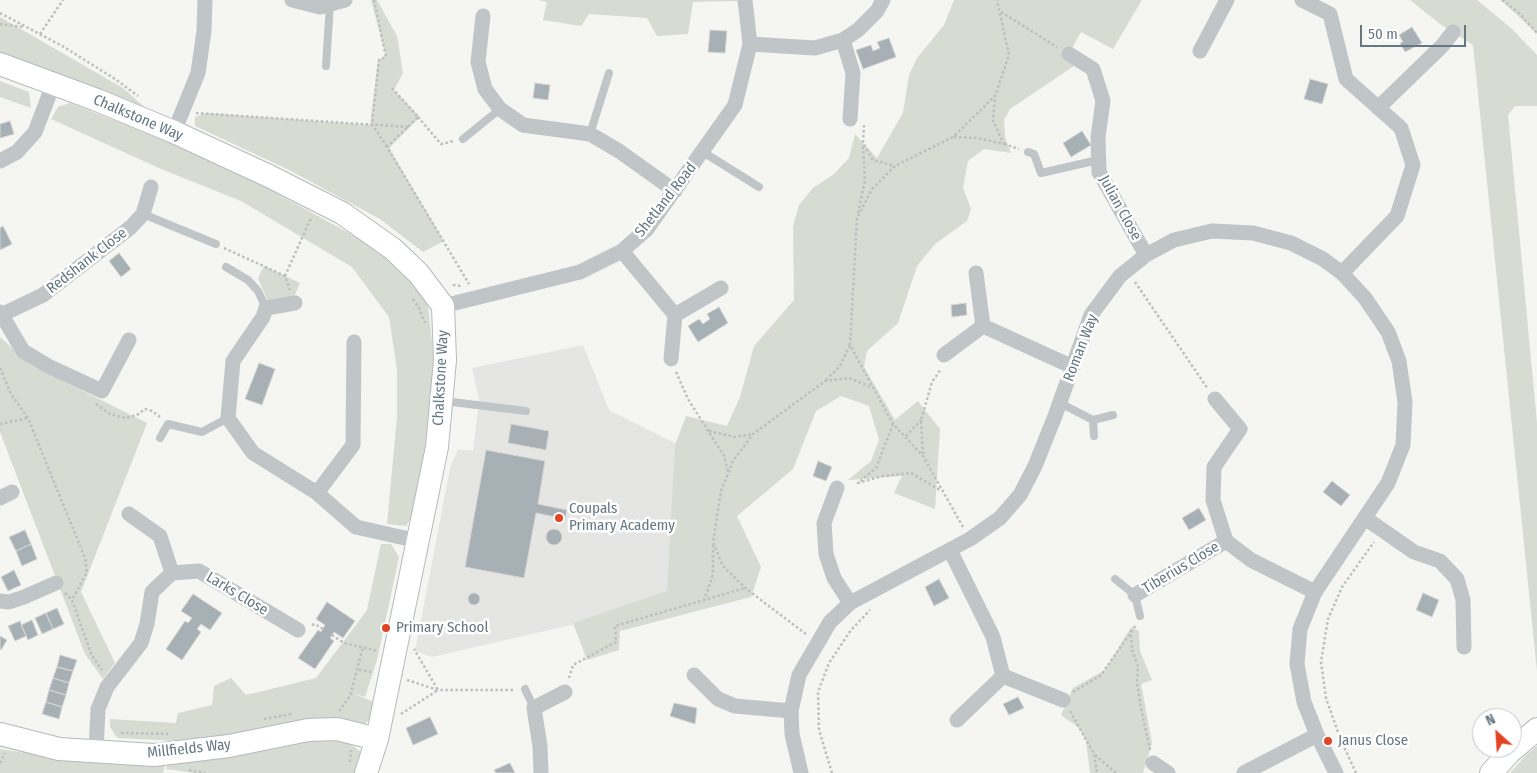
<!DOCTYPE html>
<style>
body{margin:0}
#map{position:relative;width:1537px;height:773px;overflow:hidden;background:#f5f5f1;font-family:"Fira Sans Condensed",sans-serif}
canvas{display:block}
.north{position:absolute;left:1472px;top:708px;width:50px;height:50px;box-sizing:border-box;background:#fff;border:1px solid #c1c9cd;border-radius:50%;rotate:334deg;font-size:14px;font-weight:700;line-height:20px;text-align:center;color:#647782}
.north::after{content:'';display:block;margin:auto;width:18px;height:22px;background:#e34223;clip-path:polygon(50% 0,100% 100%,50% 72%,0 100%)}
.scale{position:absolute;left:1360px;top:25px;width:106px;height:22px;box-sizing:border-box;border:2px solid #647782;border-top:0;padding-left:6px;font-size:15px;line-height:18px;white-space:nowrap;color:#647782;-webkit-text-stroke:4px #fff;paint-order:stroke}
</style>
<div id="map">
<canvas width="1537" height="773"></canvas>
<div class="north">N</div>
<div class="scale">50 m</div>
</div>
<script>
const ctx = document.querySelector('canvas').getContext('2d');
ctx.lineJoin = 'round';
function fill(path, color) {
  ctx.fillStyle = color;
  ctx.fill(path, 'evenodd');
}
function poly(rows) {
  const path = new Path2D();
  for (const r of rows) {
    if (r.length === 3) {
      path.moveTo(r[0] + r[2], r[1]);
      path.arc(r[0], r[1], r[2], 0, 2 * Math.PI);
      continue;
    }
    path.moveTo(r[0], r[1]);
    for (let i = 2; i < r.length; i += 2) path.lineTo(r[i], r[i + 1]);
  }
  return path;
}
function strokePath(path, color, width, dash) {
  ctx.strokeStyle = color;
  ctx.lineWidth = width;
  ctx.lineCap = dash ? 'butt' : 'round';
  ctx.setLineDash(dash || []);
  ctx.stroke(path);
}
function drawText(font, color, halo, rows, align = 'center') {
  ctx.font = font + ' "Fira Sans Condensed",sans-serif';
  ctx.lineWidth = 5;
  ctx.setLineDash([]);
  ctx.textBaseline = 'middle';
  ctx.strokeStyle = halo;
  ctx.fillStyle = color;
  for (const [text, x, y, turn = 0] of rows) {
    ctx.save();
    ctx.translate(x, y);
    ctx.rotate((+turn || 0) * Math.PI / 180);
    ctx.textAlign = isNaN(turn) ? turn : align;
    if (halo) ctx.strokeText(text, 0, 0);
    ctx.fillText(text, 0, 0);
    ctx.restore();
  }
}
const built = poly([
 [583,345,609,410,689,450,697,596,432,657,415,651,450,468,458,449,473,451,479,400,472,368]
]);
const green = poly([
 [371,0,377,0,397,36,403,73,394,90,420,117,389,148,444,241,423,252,380,219,289,170,195,126,195,117,206,113,370,125,378,60,386,56],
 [538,0,739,0,739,1,693,2,688,34,657,36,647,18,589,14,581,26,543,20,547,2],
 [954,0,1142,0,1113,49,1081,32,1069,54,1074,66,1010,109,1004,120,1005,137,1011,153,984,149,968,161,963,188,971,209,967,221,935,244,917,266,898,323,867,351,864,367,895,420,918,401,940,429,935,509,894,493,902,476,848,480,871,461,879,440,869,406,841,396,816,411,793,469,737,516,761,567,751,597,620,631,619,650,587,660,573,623,667,591,675,445,686,416,727,426,740,397,754,346,794,300,793,226,799,205,813,188,834,174,849,158,855,134,877,158,903,113,909,75,917,58,944,25],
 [1410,0,1477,0,1512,29,1537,55,1537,106,1515,106,1508,115,1537,423,1537,671,1473,45,1440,24],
 [1501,0,1537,0,1537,34,1535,32],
 [0,17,123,88,159,120,37,76,30,88,0,77],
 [0,81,29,92,31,108,0,97],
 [70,103,187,149,254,181,358,238,402,267,428,306,435,369,428,430,414,513,406,526,387,524,397,417,397,370,389,317,352,267,241,201,161,169,51,119,58,107],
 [264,266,300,283,295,295,290,300,271,302,267,299,258,278],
 [0,337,31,365,147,423,81,592,115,663,103,679,85,654,0,432],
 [381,544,391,544,399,557,377,660,365,697,352,693,376,703,373,715,367,722,362,726,305,721,267,726,225,739,178,741,118,738,115,735,110,727,110,719,176,723,178,713,212,705,214,686,231,678,246,695,316,678,367,610],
 [1131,627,1139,631,1140,651,1152,680,1141,684,1152,743,1143,773,1090,773,1086,741,1079,728,1061,715,1073,688,1105,670],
 [305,738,343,741,355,747,362,753,360,773,194,773,166,769,169,761],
 [1537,746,1537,773,1510,773,1527,754],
 [0,749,77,761,165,766,163,773,0,773]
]);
const building = poly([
 [1412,27,1422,43,1405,52,1400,43,1403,42,1399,35,1412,27],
 [710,30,727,31,725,53,708,52,710,30],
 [889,38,896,57,863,69,856,50,871,45,873,51,880,48,877,42,889,38],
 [1310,79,1328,84,1322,104,1304,99,1310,79],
 [535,83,550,85,548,100,533,98,535,83],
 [10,121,14,134,0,138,0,124,10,121],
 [1082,131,1091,145,1071,157,1063,143,1082,131],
 [3,226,12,244,0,250,0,228,3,226],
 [119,253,131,269,121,277,109,261,119,253],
 [966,303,967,315,952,317,951,305,966,303],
 [719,307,728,323,698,342,688,326,699,319,703,324,710,319,707,314,719,307],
 [259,363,275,369,262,405,245,399,259,363],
 [511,424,549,431,546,450,508,443,511,424],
 [486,450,545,461,538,504,567,510,565,519,536,513,524,578,465,567,486,450],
 [818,461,832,467,826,481,813,476,818,461],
 [1332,481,1350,495,1341,506,1323,492,1332,481],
 [1199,508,1206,520,1189,530,1182,518,1199,508],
 [554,537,8],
 [25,530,31,544,16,551,9,537,25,530],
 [31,544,37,559,22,566,16,551,31,544],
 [14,570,21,585,8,591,1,577,14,570],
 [939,579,949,598,934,606,925,587,939,579],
 [1423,593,1439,600,1432,617,1416,610,1423,593],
 [474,599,6],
 [193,594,222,613,210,630,201,624,197,629,201,632,182,660,166,649,185,621,188,623,192,618,181,611,193,594],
 [327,602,355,621,343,638,334,632,330,638,334,641,315,669,298,658,318,630,321,632,325,625,316,619,327,602],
 [57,608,64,624,53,629,46,613,57,608],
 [46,613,53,629,42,634,35,618,46,613],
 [32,620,38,635,28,640,21,625,32,620],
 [20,621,26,636,15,641,8,626,20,621],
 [0,636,7,640,1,650,0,649,0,636],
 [60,655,77,660,73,671,57,667,60,655],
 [57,667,73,671,69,683,53,678,57,667],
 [53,678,69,683,66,695,49,690,53,678],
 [49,690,66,695,62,707,46,702,49,690],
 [1018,697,1024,708,1009,715,1003,704,1018,697],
 [46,702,62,707,59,719,42,714,46,702],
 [674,703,697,708,695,724,670,716,674,703],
 [430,717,438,734,413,745,406,728,430,717],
 [510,763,515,773,496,773,494,770,510,763]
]);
const path = poly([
 [374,0,386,57,379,60,372,124,387,147],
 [1502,0,1519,13,1537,33],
 [1001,12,1057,47],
 [0,13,64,47,115,79,138,96],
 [0,24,23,27],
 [40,34,63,0],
 [392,88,418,117,387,147,469,284],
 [196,113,408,127],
 [418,117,441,144,454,141],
 [864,125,863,143,873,160,895,166],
 [954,137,977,138,1004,144,993,121,995,96,1009,55,997,0],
 [1004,144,1019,149],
 [858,213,865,181,863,145],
 [224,248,285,276,290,290],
 [285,276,311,218],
 [1135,282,1208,389],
 [453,285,461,286],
 [413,299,419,308,425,323],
 [0,368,11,394,28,418,85,558,87,572,72,600],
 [676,372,688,399,724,456,728,471],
 [826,380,840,366,850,345],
 [96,404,110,414,125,418,137,415,145,409,152,411,160,417],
 [0,424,28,418],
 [893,424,876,468,858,483,883,476,911,473,940,490],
 [709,431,735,437,753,434],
 [906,436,921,420],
 [923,454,921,420,932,382,941,369],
 [963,527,923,456,893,424,850,345,857,218,872,189,895,166,953,137,995,96],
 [65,593,72,600,92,656,102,670],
 [704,601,713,574,713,544],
 [312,625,315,624,323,629],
 [806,634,745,588,723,566,713,542,721,491,733,461,753,434,825,381,849,378,871,387],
 [332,635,344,643,378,651],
 [1131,635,1132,650,1138,666,1137,683,1141,708,1150,750],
 [359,670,372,672],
 [569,678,573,665,616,642,615,626,745,588],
 [407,680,438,690,515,690],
 [1073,692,1101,675,1136,625],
 [339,711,350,696,363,647],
 [1070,711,1094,754,1097,773],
 [401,714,438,690,414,649],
 [264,719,291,714],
 [121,733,168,734],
 [1095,755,1116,773],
 [350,762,351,750],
 [0,763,5,753],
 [189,770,205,773],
 [832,773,819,730,818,692,829,663,851,630,870,610],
 [1356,773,1340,738,1326,698,1321,662,1328,619,1342,587,1374,542]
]);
const lane = poly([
 [326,66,330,4],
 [590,134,609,73],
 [463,139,500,109],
 [703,152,759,187],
 [1028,152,1034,154,1041,173,1098,160],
 [143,214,216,244],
 [226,267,248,280,258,291,266,308],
 [444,401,526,411],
 [1060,403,1093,420],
 [1094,436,1093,420,1113,415],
 [160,438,168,424,202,432,228,418],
 [1115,579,1135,595,1140,616],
 [525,689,534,708]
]);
const street = poly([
 [292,0,320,7,345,0],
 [1302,0,1330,14,1346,79,1401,128,1413,165,1397,216,1342,273],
 [483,16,478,62,485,89,500,109,523,125,590,134,619,151,675,191],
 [843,40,853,73,850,119],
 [750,44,815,48,843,40,858,30,877,11,883,0],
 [1200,51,1227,0],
 [1069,54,1093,69,1103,101,1098,137,1099,172,1146,255],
 [1378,108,1442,46,1453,32],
 [174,132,198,73,204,31,205,0],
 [0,161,17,152,35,132,53,85],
 [622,251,675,315],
 [976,273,983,326],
 [295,303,266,308,263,317,233,361,228,418,253,453,317,493,356,527,418,541],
 [443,306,580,272,622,251,647,229,735,105,750,44,745,0],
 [0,312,23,351,48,366,102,391,129,340],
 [1,315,43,295,131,227,143,214,151,187],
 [675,315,721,288],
 [944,355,983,326,1073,367],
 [671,359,675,315],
 [1215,399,1240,429,1214,467,1213,500,1226,541,1251,560,1315,592],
 [837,488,824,523,826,554,834,578,850,603],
 [317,493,353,445,354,342],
 [0,498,12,492],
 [129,514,160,536,172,573],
 [1365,518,1414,552,1440,561,1457,579,1463,600,1464,647],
 [950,550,993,637,1003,676,957,720],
 [1135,595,1226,541],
 [0,601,9,602,24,597,56,583],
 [694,675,718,699,735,706,791,711],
 [1003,676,1063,700],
 [96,752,98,709,107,687,141,643,147,624,152,592,172,573,199,571,298,630],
 [1153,763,1168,773],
 [541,773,540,746,534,708,565,692],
 [801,773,792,734,791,711,799,675,830,622,850,603,970,539,1000,518,1020,495,1035,466,1055,416,1091,315,1120,276,1146,255,1174,240,1212,231,1253,233,1291,243,1323,259,1342,273,1365,298,1388,332,1399,361,1405,402,1403,445,1388,483,1315,592,1300,629,1297,664,1304,702,1317,735,1336,773],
 [1244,773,1317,735]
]);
const secondary = poly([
 [0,64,97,100,174,132,269,176,342,213,393,249,419,274,443,306,445,360,437,447,377,739,366,773],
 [0,734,59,749,154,755,229,746,308,730,337,729,377,739],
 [1491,773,1510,752,1537,729]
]);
const markers = [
 [559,518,5,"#e34223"],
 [386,628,5,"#e34223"],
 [1328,741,5,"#e34223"]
];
const streetNames = [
 ["Chalkstone Way",138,118,23],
 ["Shetland Road",666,200,-52],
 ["Julian Close",1120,208,61],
 ["Redshank Close",87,261,-38],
 ["Roman Way",1081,348,-69],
 ["Chalkstone Way",441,378,-87],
 ["Tiberius Close",1181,568,-31],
 ["Larks Close",237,594,31],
 ["Millfields Way",189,749,-6]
];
const poiNames = [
 ["Coupals",569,509],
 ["Primary Academy",569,526],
 ["Primary School",396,628],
 ["Janus Close",1338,741]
];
fill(built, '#e5e6e4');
fill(green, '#d6dcd2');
fill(building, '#a7b0b4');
strokePath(building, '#d6d6d4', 1);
strokePath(secondary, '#b4babe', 24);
strokePath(path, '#bcbec0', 2.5, [2.5, 2.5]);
strokePath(lane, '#c0c5c7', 8);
strokePath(street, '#c0c5c7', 15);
strokePath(secondary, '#fff', 22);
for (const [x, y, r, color] of markers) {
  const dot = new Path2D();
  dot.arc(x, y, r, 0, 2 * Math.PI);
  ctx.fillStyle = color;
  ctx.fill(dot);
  strokePath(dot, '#fff', 2);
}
drawText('15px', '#647782', '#fff', streetNames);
drawText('15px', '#647782', '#fff', poiNames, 'left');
</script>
